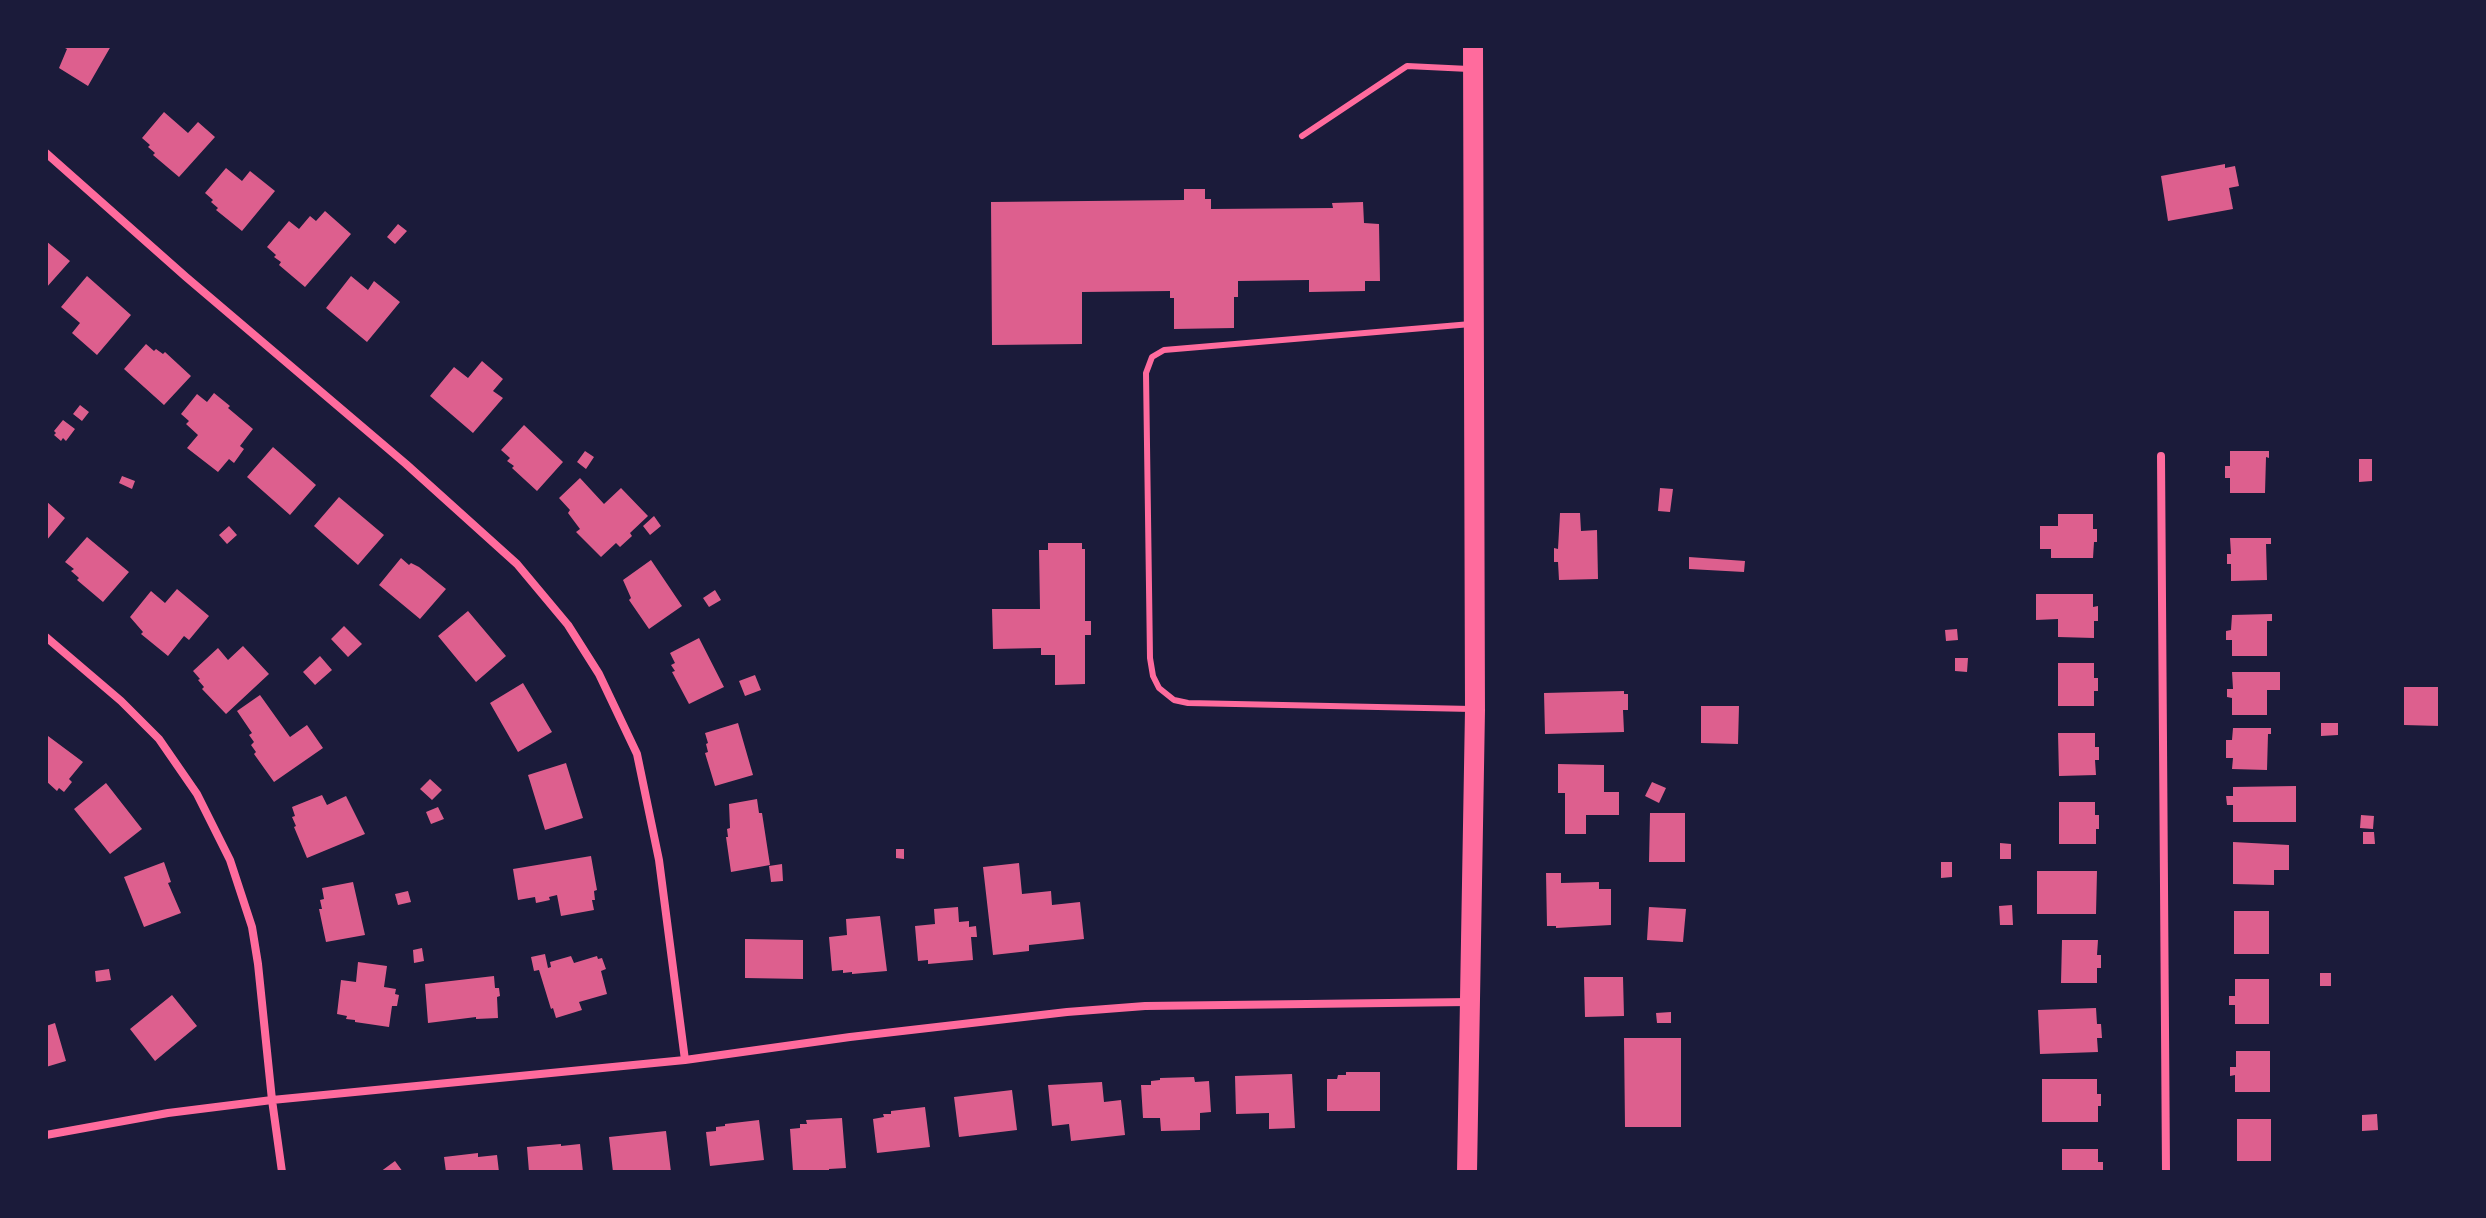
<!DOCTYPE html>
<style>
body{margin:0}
#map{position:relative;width:2486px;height:1218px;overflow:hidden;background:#1b1b3a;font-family:"Archivo Narrow",sans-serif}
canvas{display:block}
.frame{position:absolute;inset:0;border:48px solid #1b1b3a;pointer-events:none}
</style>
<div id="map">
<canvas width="2486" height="1218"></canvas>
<div class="frame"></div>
</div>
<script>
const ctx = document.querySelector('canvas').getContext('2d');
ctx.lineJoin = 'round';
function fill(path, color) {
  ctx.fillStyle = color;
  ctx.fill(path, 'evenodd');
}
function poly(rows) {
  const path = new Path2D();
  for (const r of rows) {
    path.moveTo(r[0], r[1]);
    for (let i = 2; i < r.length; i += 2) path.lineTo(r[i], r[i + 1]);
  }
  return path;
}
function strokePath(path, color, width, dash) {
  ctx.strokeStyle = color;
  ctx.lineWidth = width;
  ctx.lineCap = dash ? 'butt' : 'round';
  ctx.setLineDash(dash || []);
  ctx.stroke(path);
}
const building = poly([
 [61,46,111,46,88,86,59,68,67,49],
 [164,112,188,133,198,122,215,137,179,177,153,155,155,153,148,147,150,145,142,138],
 [2225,164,2225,168,2235,166,2239,186,2229,188,2233,209,2168,221,2161,176],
 [226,168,242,181,250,171,275,191,242,231,216,210,218,208,211,202,213,200,205,193],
 [1184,189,1205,189,1205,199,1211,199,1211,209,1333,208,1332,203,1363,202,1364,223,1379,224,1380,281,1365,281,1365,291,1309,292,1309,280,1238,281,1238,297,1234,297,1234,328,1174,329,1174,298,1170,298,1170,291,1082,292,1082,344,992,345,991,202,1184,200],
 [325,211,351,234,305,287,279,265,281,262,274,257,276,255,267,247,289,221,299,229,310,216,316,221],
 [398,224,407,231,395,244,387,237],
 [46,241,70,261,46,288],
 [87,276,131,315,97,355,72,333,80,323,61,307],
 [351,276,368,290,374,281,400,302,367,342,326,308],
 [146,344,154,351,156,349,163,354,165,352,191,376,164,405,124,369],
 [482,361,503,379,493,391,503,398,473,433,430,396,454,367,468,378],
 [214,393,230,406,228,408,253,429,240,446,244,449,234,463,229,459,218,472,187,448,198,435,186,424,189,421,181,414,197,394,207,402],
 [80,405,89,412,82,421,73,414],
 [63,420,75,429,66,441,63,438,61,441,54,435,56,433,54,431],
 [524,425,563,462,537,491,512,468,514,466,507,461,510,458,501,450],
 [273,447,316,485,290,515,247,477],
 [585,451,594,457,586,469,577,462],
 [2230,451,2269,451,2269,458,2266,457,2265,493,2230,493,2230,478,2225,478,2225,466,2230,466],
 [2359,459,2372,459,2372,481,2359,482],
 [122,476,135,481,132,489,119,483],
 [580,478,604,504,621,488,648,516,630,533,632,536,620,547,616,543,601,557,576,532,580,529,568,513,570,510,559,498],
 [1660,488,1673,489,1670,512,1658,511],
 [339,497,384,535,358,565,314,526],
 [46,501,65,518,46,541],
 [1560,513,1580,513,1581,531,1597,530,1598,579,1559,580,1558,562,1554,562,1554,548,1558,549],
 [2058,514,2093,514,2093,529,2097,529,2097,542,2094,542,2093,558,2051,558,2051,549,2040,549,2040,526,2058,526],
 [654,516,661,526,650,535,643,526],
 [229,526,237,535,227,544,219,535],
 [87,537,129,572,103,602,77,580,79,578,71,571,74,569,65,562],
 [2230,538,2271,538,2271,544,2266,544,2267,580,2231,581,2231,564,2227,564,2227,554,2231,554],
 [1048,543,1082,543,1082,549,1085,549,1085,621,1091,621,1091,635,1085,635,1085,684,1055,685,1055,655,1041,655,1041,648,993,649,992,609,1040,609,1039,550,1048,550],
 [1689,557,1745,561,1744,572,1689,569],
 [401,558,409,565,411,563,419,567,446,589,420,619,379,585],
 [651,560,682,606,649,629,629,600,631,598,623,580],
 [177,589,209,616,189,640,184,636,168,656,141,634,143,632,130,617,151,591,165,603],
 [715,590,721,600,709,607,703,598],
 [2036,594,2093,594,2093,607,2098,606,2098,621,2094,621,2094,638,2058,637,2058,619,2036,620],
 [468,611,506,656,476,682,438,636],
 [2272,614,2272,621,2267,621,2267,656,2232,656,2232,640,2226,640,2226,631,2231,630,2232,615],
 [344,626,362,644,348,657,331,639],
 [1957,629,1958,640,1946,641,1945,630],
 [699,638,724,687,689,704,672,672,675,671,671,665,675,663,670,653],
 [243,646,269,674,226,714,202,689,204,687,198,680,200,679,193,671,218,648,228,660],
 [320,656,332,670,315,685,303,672],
 [1955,658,1968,658,1967,672,1955,671],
 [2058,663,2094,663,2094,678,2098,678,2098,691,2094,691,2094,706,2058,706],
 [2232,672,2280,672,2280,690,2267,690,2267,715,2232,715,2232,698,2227,697,2227,689,2233,689],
 [755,675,761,690,745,696,739,681],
 [523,683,552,732,518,752,490,703],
 [2404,687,2440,687,2440,726,2404,725],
 [1624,691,1624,694,1628,694,1628,710,1623,710,1624,732,1545,734,1544,693],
 [260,695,290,737,307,725,323,748,274,782,254,754,256,752,251,745,254,742,249,735,252,733,237,711],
 [1701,706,1739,706,1738,744,1701,743],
 [738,723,753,775,715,786,705,753,708,752,706,744,708,743,705,733],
 [2321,723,2338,723,2338,735,2321,736],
 [2233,728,2271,728,2271,734,2268,734,2267,770,2232,769,2233,758,2226,758,2226,740,2232,740],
 [2058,733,2095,733,2095,747,2099,747,2099,760,2095,760,2096,775,2059,776],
 [48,736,83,762,69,779,72,782,64,792,59,788,57,791,46,781,46,738],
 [566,763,583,818,545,830,528,775],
 [1558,764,1604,765,1604,792,1619,792,1619,815,1586,815,1586,834,1565,834,1565,793,1558,793],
 [430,779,442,790,432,800,420,789],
 [1652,782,1666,788,1659,803,1645,796],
 [106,783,142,829,110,854,74,809],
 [2296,786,2296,822,2233,822,2233,805,2227,805,2226,796,2233,796,2233,787],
 [322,795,327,805,346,796,365,834,307,858,294,827,296,826,292,817,295,816,292,807],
 [757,799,759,813,762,813,770,865,731,872,726,837,728,837,727,829,730,828,729,804],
 [2059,802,2095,802,2095,815,2099,815,2099,829,2096,829,2096,844,2059,844],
 [438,807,444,819,431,824,426,812],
 [1650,813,1685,813,1685,862,1649,862],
 [2361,815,2374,816,2373,829,2360,828],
 [2363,832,2374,832,2375,844,2363,844],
 [2233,842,2289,845,2289,870,2274,870,2274,885,2233,884],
 [2000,843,2011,844,2011,859,2000,859],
 [896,849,904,849,904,859,896,858],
 [591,856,597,890,594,891,595,900,592,900,594,910,561,916,557,895,549,897,550,900,536,903,535,897,518,900,513,869],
 [164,862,171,882,168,883,181,913,144,927,124,877],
 [1941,862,1952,862,1952,877,1941,878],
 [1019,863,1022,894,1051,891,1052,905,1080,902,1084,939,1029,945,1029,951,993,955,983,867],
 [782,864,783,881,771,882,769,866],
 [2037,871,2097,871,2096,914,2037,914],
 [1546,873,1561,873,1561,883,1599,882,1599,889,1611,889,1611,925,1556,928,1556,926,1547,926],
 [353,882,365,935,326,942,319,909,322,909,320,900,324,899,322,888],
 [408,891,411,902,398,905,395,894],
 [2012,905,2013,925,2000,925,1999,906],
 [958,907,959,922,969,921,969,927,976,926,977,937,971,937,973,960,928,964,928,960,918,961,915,926,935,924,934,909],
 [1649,907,1686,909,1683,942,1647,940],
 [2234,911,2269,911,2269,954,2234,954],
 [880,916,887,971,852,974,852,972,843,973,843,970,832,971,829,937,847,935,846,919],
 [745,939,803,940,803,979,745,978],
 [2062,940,2098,940,2097,955,2101,955,2101,968,2097,968,2097,983,2061,983],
 [422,948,424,961,414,963,413,950],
 [545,954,548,968,551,967,550,962,571,956,574,963,597,956,598,959,602,958,606,969,601,971,607,994,579,1002,582,1010,556,1018,553,1008,551,1009,539,970,534,971,531,957],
 [358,962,387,966,384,987,396,989,395,994,399,995,397,1006,392,1006,389,1027,355,1022,355,1020,346,1019,347,1016,337,1014,341,980,356,982],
 [109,969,111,980,96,982,95,971],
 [2320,973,2331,973,2331,986,2320,986],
 [494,976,495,988,499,988,500,996,497,997,498,1018,476,1019,476,1017,428,1023,425,984],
 [1584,977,1623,977,1624,1016,1585,1017],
 [2235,979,2269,979,2269,1024,2235,1024,2235,1005,2229,1005,2229,996,2235,996],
 [172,995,197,1026,155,1061,130,1029],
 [2096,1008,2097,1024,2101,1024,2102,1038,2097,1038,2098,1052,2040,1054,2038,1010],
 [1671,1012,1671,1023,1657,1023,1656,1013],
 [55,1023,66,1061,46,1067,46,1026],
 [1624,1038,1681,1038,1681,1127,1625,1127],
 [2236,1051,2270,1051,2270,1092,2235,1092,2235,1075,2230,1076,2230,1067,2236,1067],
 [1346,1072,1380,1072,1380,1111,1327,1111,1327,1079,1337,1079,1338,1075,1346,1075],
 [1292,1074,1295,1128,1269,1129,1269,1113,1236,1114,1235,1076],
 [1194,1077,1195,1082,1209,1081,1211,1112,1200,1113,1200,1130,1161,1131,1160,1118,1143,1118,1141,1085,1151,1085,1151,1081,1160,1080,1160,1078],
 [2042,1079,2097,1079,2097,1094,2101,1094,2101,1106,2098,1106,2098,1122,2042,1122],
 [1102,1082,1104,1102,1121,1100,1125,1135,1071,1141,1069,1124,1052,1126,1048,1085],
 [1012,1090,1017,1130,959,1137,954,1097],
 [925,1107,930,1147,877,1153,873,1119,884,1117,883,1114,891,1114,891,1111],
 [2377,1114,2378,1130,2362,1131,2362,1115],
 [842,1118,846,1168,829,1169,829,1172,793,1171,790,1129,800,1128,800,1124,807,1124,806,1120],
 [2237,1119,2271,1119,2271,1161,2237,1161],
 [759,1120,764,1160,710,1166,706,1132,716,1131,716,1127,725,1126,725,1124],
 [666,1131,671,1172,613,1172,609,1137],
 [561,1144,561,1146,580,1144,583,1172,529,1172,527,1147],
 [2062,1149,2098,1149,2098,1162,2103,1162,2103,1172,2062,1172],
 [478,1153,478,1157,497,1155,499,1172,446,1172,444,1157],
 [395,1161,403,1172,380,1172]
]);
const service = poly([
 [1302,136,1407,66,1469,69],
 [1471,324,1164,350,1152,357,1146,373,1150,658,1153,676,1159,688,1174,700,1188,703,1472,709]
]);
const minor = poly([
 [46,153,186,277,406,464,517,564,568,625,599,674,637,754,659,860,685,1060],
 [2161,456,2166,1172],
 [46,637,121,701,159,739,197,794,230,860,252,927,258,964,272,1100,282,1172],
 [46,1135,168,1113,272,1100,685,1060,850,1037,1067,1012,1145,1006,1469,1002]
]);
const primary = poly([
 [1467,1172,1475,710,1473,46]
]);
fill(building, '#dd5f8e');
strokePath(service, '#ff6b9d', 6);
strokePath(minor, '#ff6b9d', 8);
strokePath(primary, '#ff6b9d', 20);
</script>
